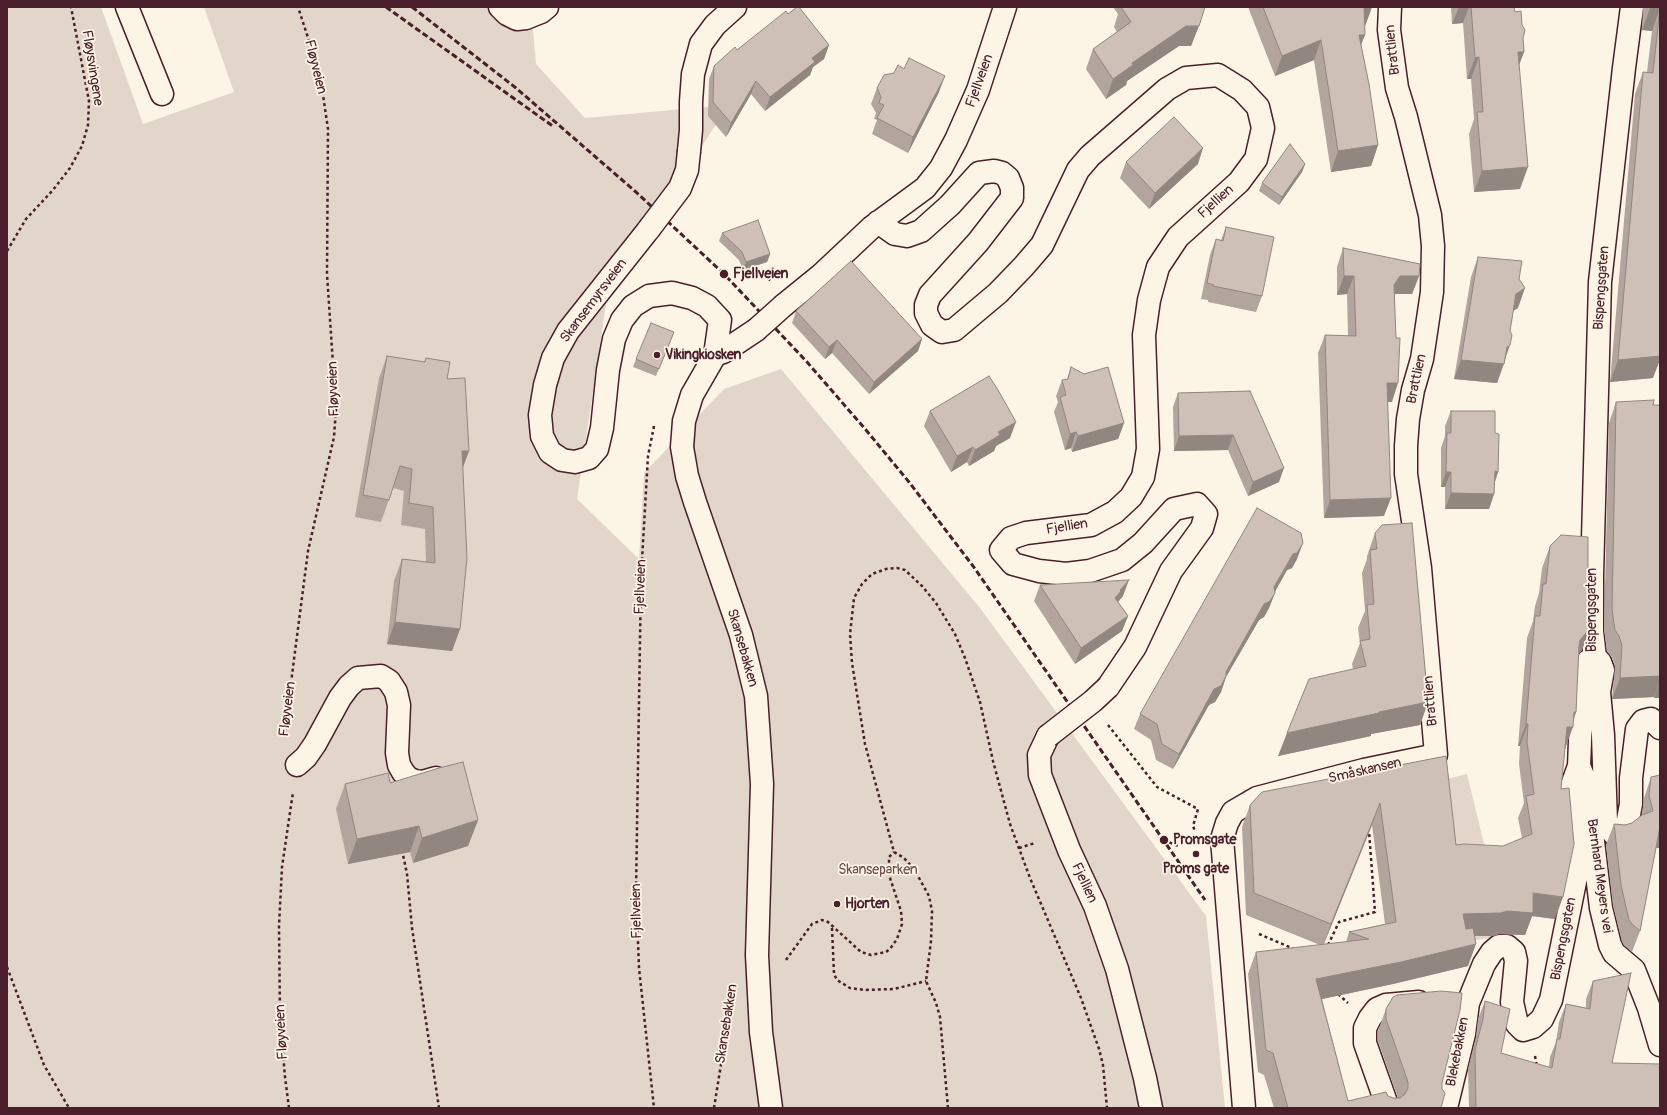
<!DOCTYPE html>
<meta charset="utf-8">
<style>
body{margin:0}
#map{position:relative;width:1667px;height:1115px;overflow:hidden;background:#fcf5e5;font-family:Pangolin,sans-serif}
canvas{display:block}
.frame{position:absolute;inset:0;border:8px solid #4a1f2b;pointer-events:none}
</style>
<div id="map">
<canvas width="1667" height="1115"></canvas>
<div class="frame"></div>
</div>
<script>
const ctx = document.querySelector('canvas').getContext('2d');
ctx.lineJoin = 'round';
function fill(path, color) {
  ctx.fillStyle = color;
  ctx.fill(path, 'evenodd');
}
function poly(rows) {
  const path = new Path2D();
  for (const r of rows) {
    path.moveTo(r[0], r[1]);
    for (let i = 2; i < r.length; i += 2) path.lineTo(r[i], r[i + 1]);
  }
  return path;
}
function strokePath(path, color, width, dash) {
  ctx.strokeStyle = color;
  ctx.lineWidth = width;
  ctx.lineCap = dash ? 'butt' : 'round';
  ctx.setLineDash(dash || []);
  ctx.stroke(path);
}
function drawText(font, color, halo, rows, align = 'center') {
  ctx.font = font + ' Pangolin,sans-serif';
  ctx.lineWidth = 3.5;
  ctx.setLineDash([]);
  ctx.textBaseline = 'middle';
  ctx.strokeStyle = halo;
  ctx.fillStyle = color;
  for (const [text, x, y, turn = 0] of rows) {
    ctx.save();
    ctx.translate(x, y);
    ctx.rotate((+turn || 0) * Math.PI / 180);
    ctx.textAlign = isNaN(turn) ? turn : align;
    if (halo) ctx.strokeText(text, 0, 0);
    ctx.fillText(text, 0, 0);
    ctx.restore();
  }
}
const green = poly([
 [7,7,101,7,143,124,234,92,204,7,531,7,536,64,585,118,728,105,607,297,577,499,639,559,644,473,724,389,781,369,980,608,1206,916,1225,1108,7,1108],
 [1467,774,1490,868,1492,936,1490,938,1462,942,1446,779]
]);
const path = poly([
 [7,251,26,219,53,190,70,168,82,146,88,125,89,101,71,7],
 [755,266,771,281],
 [654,426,648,456,641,577,636,891,639,968,654,1108],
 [1108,725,1157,787,1198,809,1193,826,1195,831],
 [284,737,308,551,334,437,336,409,327,274,328,129,323,95,315,59,298,7],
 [1164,840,1178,846],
 [1019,848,1035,843],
 [402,850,407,874,412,928,439,1108],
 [832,928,834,974,837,980,850,988,865,990,894,989,926,981],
 [1259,934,1294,949],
 [1328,945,1339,922,1375,912,1369,831],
 [786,960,812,924,822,920,828,922,861,952,871,955,886,952,890,949,897,939,902,924,901,911,889,875,889,857,894,852],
 [7,967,44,1065,69,1108],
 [1338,994,1348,1003],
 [1535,1056,1537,1067],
 [289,1108,285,1077,280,1018,279,926,282,867,293,792],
 [714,1108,730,1008],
 [948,1108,940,1017,936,1003,926,981,931,941,932,911,929,896,914,869,904,858,894,852,865,744,852,663,850,634,854,598,862,584,872,574,886,569,897,568,905,570,922,586,936,603,955,634,965,658,980,702,993,761,1010,824,1030,878,1081,998,1099,1049,1103,1065,1107,1108]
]);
const minor = poly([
 [127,7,162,94],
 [500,7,507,14,517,19,526,18,541,12,547,7],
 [689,151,691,130,691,102,693,74,701,44,715,25,735,7],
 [878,222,895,234,907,236,921,231,950,205,979,173,994,171,1002,173,1008,178,1012,188,1012,198,978,242,930,295,926,305,926,313,932,325,942,332,954,330,998,293,1024,266,1042,245,1078,170,1090,156,1167,89,1186,78,1218,75,1242,90,1258,107,1263,128,1256,159,1239,182,1178,237,1158,267,1149,300,1144,335,1148,449,1143,477,1131,497,1115,512,1091,525,1026,533,1011,538,1001,550,1013,564,1039,571,1066,574,1090,571,1122,560,1143,543,1174,509,1197,504,1206,514,1202,528,1171,571,1135,647,1108,687],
 [649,229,568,331,553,358,545,385,540,415,542,436,550,452,562,460,575,462,589,458,597,449,602,428,608,370,614,339,622,320,633,306,649,296,672,293,692,298,707,306,720,320,715,355,692,395,684,421,682,447,687,476,695,502,741,635,756,696,762,784,757,955,761,1032,771,1108],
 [784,305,821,275,872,227,925,188,941,168,956,140,978,90,1005,7],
 [715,355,723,352,756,330],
 [1595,657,1600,662,1603,670,1599,692,1603,735,1606,822,1614,834,1621,832,1627,825,1631,804,1631,778,1637,729,1643,721,1651,719,1660,728],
 [1048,736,1039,755,1040,775,1069,850,1095,906,1117,969,1145,1078,1151,1108],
 [297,765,306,757,315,744,340,698,349,686,358,678,381,676,389,681,396,692,399,705,397,753,399,765,403,772,408,778,415,781,422,782,436,778],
 [1579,766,1586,783,1601,908,1610,945,1614,953,1634,970,1649,1008,1660,1045],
 [1244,1108,1222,839,1227,823,1233,812,1257,798,1364,770,1436,755,1420,568,1406,474,1406,446,1408,419,1413,390,1422,359,1432,292,1433,246,1430,215,1406,117,1397,88,1389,30,1390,7],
 [1388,1108,1365,1043,1365,1028,1370,1018,1377,1009,1386,1005,1419,1002],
 [1446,1108,1464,1034,1468,1003,1484,964,1492,952,1499,946,1507,946,1514,952,1516,961,1512,1002,1517,1024,1523,1030,1533,1027,1542,1019,1551,1000,1578,867,1576,831,1571,788,1579,766,1583,669,1588,661,1595,657,1592,631,1592,576,1600,282,1624,68,1632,7]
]);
const rail = poly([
 [386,7,554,127],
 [412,7,516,88,636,192,724,274,807,362,866,430,909,482,973,566,1205,900]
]);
const minorBridge = poly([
 [649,229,680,188,687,170,689,151],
 [756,330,784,305],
 [1048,736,1093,701,1108,687]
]);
const wall = poly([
 [1113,7,1205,7,1191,46,1179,46,1127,81,1126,85,1106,99,1086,69,1093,49,1117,32,1114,27,1118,14],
 [1248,7,1372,7,1365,26,1361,46,1378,145,1371,166,1331,172,1314,60,1275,76],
 [1451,7,1514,7,1515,12,1523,38,1524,52,1519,65,1520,189,1474,192,1469,134,1474,119,1471,79,1467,79,1463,23,1452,24],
 [1643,7,1660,7,1653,378,1610,382,1635,94,1643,72,1647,72,1652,31,1642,30],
 [788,14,829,45,824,59,813,67,810,75,765,111,751,94,726,137,708,116,709,79,714,66],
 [877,88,939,92,908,153,872,134,877,120,874,119,876,113,871,104],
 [1126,162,1198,164,1149,209,1120,178],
 [1305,164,1302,172,1279,205,1259,191,1262,183],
 [1226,227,1262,296,1256,312,1208,302,1208,300,1201,299,1210,255,1216,239,1221,240],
 [722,233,770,254,767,262,743,270,739,260,719,241],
 [1343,248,1419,276,1412,294,1395,294,1392,402,1388,402,1384,516,1324,518,1318,353,1325,335,1348,336,1347,294,1337,295,1337,267],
 [1478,257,1519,279,1518,308,1513,311,1504,364,1497,383,1454,379,1471,277],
 [796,311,922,339,918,351,869,394,832,353,825,359,792,323],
 [674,332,656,376,633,367,636,359],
 [387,356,424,362,426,358,447,379,463,468,460,629,452,651,387,644,394,581,402,559,426,562,425,529,401,525,404,491,393,488,381,522,355,517,379,378],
 [1071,367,1124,423,1118,439,1072,452,1071,448,1065,450,1054,412,1058,402,1056,396,1062,380,1067,379],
 [1250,391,1279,482,1248,496,1228,450,1174,451,1173,407,1178,393],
 [1616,402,1653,405,1660,405,1660,698,1654,698,1654,697,1612,699,1615,666,1612,657,1607,651,1604,630,1609,423],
 [930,411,1010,438,996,446,994,451,969,466,967,462,951,472,924,426],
 [1451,411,1495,433,1498,472,1495,482,1494,494,1489,509,1445,509,1445,487,1441,487,1441,448,1445,436,1445,426],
 [1375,533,1428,702,1420,725,1371,734,1371,736,1278,756,1353,669,1352,664,1360,643,1358,628,1365,611,1362,573,1367,559,1367,556],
 [1550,546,1588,609,1590,628,1582,650,1578,655,1576,712,1565,749,1561,789,1555,919,1532,916,1525,935,1499,934,1493,936,1474,936,1468,966,1393,984,1322,999,1348,1101,1388,1096,1393,1098,1398,1098,1378,1041,1378,1031,1386,1009,1442,1083,1441,1108,1274,1108,1264,1075,1258,1072,1248,974,1256,952,1320,945,1246,915,1242,827,1250,805,1446,756,1456,845,1503,846,1522,838,1518,818,1524,803,1519,764,1520,746,1518,746,1527,638,1533,621,1535,606,1539,593,1542,568],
 [1372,825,1385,924,1349,932,1346,942,1324,944],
 [1297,559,1292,568,1287,570,1275,592,1269,608,1264,617,1259,620,1226,677,1221,692,1215,702,1209,705,1173,769,1156,760,1151,740,1134,729,1140,714],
 [1040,585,1123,596,1118,602,1128,616,1122,631,1075,664,1034,601],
 [1660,775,1660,848,1656,848,1640,931,1632,952,1624,945,1622,941,1613,906,1606,845,1614,824,1625,825,1632,823,1642,815,1644,798,1651,777],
 [390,783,478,820,468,846,413,863,410,852,348,864,336,809,345,784],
 [1593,981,1612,1063,1660,1108,1469,1108,1468,1069,1476,1037,1478,1019,1485,1001,1501,1053,1549,1067,1550,1057,1556,1042,1559,1022,1566,1004,1586,1008,1586,999]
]);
const shadedWall = poly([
 [1364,7,1372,7,1365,26,1357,25],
 [1459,7,1469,7,1463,23,1452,24],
 [1650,8,1660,8,1652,31,1642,30],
 [1186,26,1199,26,1191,46,1179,46,1127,81,1126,85,1106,99,1113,79,1132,63],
 [1359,35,1365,35,1357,55],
 [1321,40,1314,60,1275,76,1282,56],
 [829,45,824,59,813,67,810,75,765,111,770,97,812,58],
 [1518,52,1524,52,1516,73],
 [1479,57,1471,79,1467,79,1475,58],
 [945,76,939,92,908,153,913,137],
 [756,81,751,94,726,137,731,123],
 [1378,145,1371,166,1331,172,1338,151],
 [1203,148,1198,164,1149,209,1155,193],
 [1305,164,1302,172,1279,205,1282,197],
 [1528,167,1520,189,1474,192,1482,171],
 [770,254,767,262,743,270,746,262],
 [1344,276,1354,276,1347,294,1337,295],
 [1400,276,1419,276,1412,294,1393,294,1394,285],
 [1525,288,1518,308,1509,313,1516,294],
 [922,339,918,351,869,394,874,382],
 [837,340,832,353,825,359,829,347],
 [1510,345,1497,383,1454,379,1461,360,1507,347],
 [1660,356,1660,360,1653,378,1610,382,1618,360],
 [1387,383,1398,383,1392,402,1381,402],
 [1016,422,1010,438,996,446,994,451,969,466,975,450,998,432],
 [1124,423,1118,439,1072,452,1078,436],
 [1076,432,1071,448,1065,450,1070,434],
 [1233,435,1228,450,1174,451,1179,436],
 [973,447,967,462,951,472,957,456],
 [462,451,469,451,461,473],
 [1284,468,1279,482,1248,496,1253,482],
 [1495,471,1498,472,1493,487],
 [1446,472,1451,472,1445,487,1441,487],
 [1451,493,1494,494,1489,509,1445,509],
 [1391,498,1384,516,1324,518,1330,500],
 [1303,543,1297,559,1292,568,1287,570,1269,602,1275,593,1269,608,1264,617,1259,620,1226,677,1221,692,1215,702,1209,705,1173,769,1179,754,1214,689,1226,672,1293,554],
 [1129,580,1123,596,1117,603,1115,598,1120,590],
 [1128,616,1122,631,1075,664,1081,648],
 [395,622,460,629,452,651,387,644],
 [1590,628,1582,650,1572,662,1580,640],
 [1660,676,1660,681,1654,697,1612,699,1620,678],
 [1660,682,1660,698,1654,698],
 [1428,702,1420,725,1371,734,1371,736,1278,756,1287,733,1379,712],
 [1574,712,1576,712,1571,727,1573,727,1565,749,1558,749,1567,727],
 [1526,724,1528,724,1520,746,1518,746],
 [1380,803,1372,825,1323,946,1331,924],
 [478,820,468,846,413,863,422,838],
 [419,826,410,852,348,864,357,839],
 [1660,827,1660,848,1652,848],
 [1533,893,1563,897,1555,919,1532,916,1525,935,1499,934,1493,936,1454,936,1463,914],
 [1476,944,1468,966,1393,984,1308,1002,1316,979]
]);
const building = poly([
 [797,7,799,7,829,45,812,58,815,62,770,97,756,81,731,123,713,102,714,66,735,47,737,50,786,11,788,14,797,7],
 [1121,7,1205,7,1199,26,1186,26,1132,63,1133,65,1113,79,1093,49,1131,22,1121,7],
 [1263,7,1364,7,1365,35,1359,35,1369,84,1378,145,1338,151,1321,40,1282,56,1263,7],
 [1471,7,1514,7,1515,12,1521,11,1522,25,1525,30,1523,38,1524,52,1518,52,1528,167,1482,171,1477,112,1483,112,1479,57,1475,58,1471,7],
 [1650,7,1660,7,1660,356,1618,360,1643,72,1653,73,1660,8,1650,8,1650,7],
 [909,58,945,76,913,137,877,118,884,105,879,103,881,97,877,88,884,75,894,73,898,65,904,69,909,58],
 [1174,117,1203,148,1155,193,1126,162,1174,117],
 [1290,144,1305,164,1282,197,1262,183,1290,144],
 [758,220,770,254,746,262,742,252,722,233,758,220],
 [1226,227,1274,237,1262,296,1213,286,1214,285,1207,283,1216,239,1223,241,1226,227],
 [1343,248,1420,264,1419,276,1400,276,1394,285,1396,338,1400,338,1398,383,1387,383,1391,498,1330,500,1325,335,1356,336,1354,276,1344,276,1343,248],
 [1478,257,1522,261,1519,279,1525,288,1516,294,1510,331,1512,335,1510,345,1507,347,1504,364,1461,360,1478,257],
 [851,261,922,339,874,382,837,340,829,347,796,311,851,261],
 [651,323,674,332,659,369,636,359,651,323],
 [387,356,425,362,426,358,450,362,447,379,465,378,469,451,462,451,467,558,460,629,395,622,402,559,435,563,433,507,409,503,412,469,400,466,389,500,363,495,387,356],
 [1071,367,1084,374,1108,367,1124,423,1078,436,1076,432,1070,434,1060,397,1066,395,1062,380,1068,379,1071,367],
 [989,376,998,390,1016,422,998,432,1000,435,975,450,973,447,957,456,930,411,989,376],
 [1250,391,1284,468,1253,482,1233,435,1179,436,1178,393,1250,391],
 [1654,400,1653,405,1660,405,1660,676,1620,678,1622,645,1619,636,1615,630,1612,609,1616,402,1654,400],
 [1451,411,1495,411,1495,433,1499,434,1498,472,1495,471,1494,494,1451,493,1451,472,1446,472,1447,433,1451,433,1451,411],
 [1257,508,1301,533,1303,543,1297,553,1293,554,1274,587,1275,593,1270,601,1264,604,1226,672,1226,676,1221,686,1214,689,1179,754,1162,744,1157,724,1140,714,1257,508],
 [1412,523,1428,702,1379,712,1379,713,1287,733,1309,679,1366,666,1360,641,1370,639,1367,605,1374,604,1370,550,1377,549,1375,533,1382,525,1412,523],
 [1561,535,1588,537,1588,609,1590,628,1580,640,1579,646,1576,712,1574,712,1573,727,1567,727,1561,789,1569,788,1574,844,1563,897,1533,893,1533,913,1507,911,1501,913,1463,914,1466,929,1473,928,1476,944,1401,962,1316,979,1348,1101,1386,1092,1388,1096,1393,1098,1400,1098,1405,1094,1408,1088,1408,1082,1386,1019,1386,1009,1393,997,1397,995,1441,991,1462,993,1460,1010,1442,1083,1442,1089,1445,1093,1441,1108,1288,1108,1273,1053,1266,1050,1256,952,1369,939,1349,932,1396,922,1380,803,1331,924,1254,893,1250,805,1262,792,1446,756,1456,845,1464,844,1503,846,1532,834,1526,796,1534,794,1527,742,1528,724,1526,724,1535,616,1540,616,1543,584,1546,584,1550,546,1561,535],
 [1129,580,1120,590,1121,591,1115,598,1128,616,1081,648,1040,585,1129,580],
 [463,762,478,820,422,838,419,826,357,839,345,784,388,773,390,783,439,768,463,762],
 [1660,775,1660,827,1640,931,1632,924,1629,920,1621,885,1614,824,1625,825,1632,823,1642,815,1653,811,1649,795,1651,777,1660,775],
 [1631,973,1612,1063,1660,1064,1660,1108,1476,1108,1475,1050,1483,1019,1485,1001,1510,1009,1501,1053,1552,1068,1557,1039,1560,1039,1566,1004,1590,1009,1593,981,1631,973]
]);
const markers = [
 [724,274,5,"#4a1f2b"],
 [657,355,4,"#4a1f2b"],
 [1164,840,5,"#4a1f2b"],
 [1196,854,4,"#4a1f2b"],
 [837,904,4,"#4a1f2b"]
];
const streetNames = [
 ["Brattlien",1393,50,-96],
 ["Fløyveien",315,67,76],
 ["Fløysvingene",92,68,81],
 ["Fjellveien",980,81,-70],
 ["Fjellien",1216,202,-42],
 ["Bispengsgaten",1602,288,-86],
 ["Skansemyrsveien",594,301,-53],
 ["Brattlien",1417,379,-78],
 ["Fløyveien",334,389,-92],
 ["Fjellien",1067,527,-9],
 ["Fjellveien",641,587,-88],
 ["Bispengsgaten",1592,610,-90],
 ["Skansebakken",742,648,74],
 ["Brattlien",1431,701,-95],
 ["Fløyveien",288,709,-83],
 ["Småskansen",1365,771,-13],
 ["Bernhard Meyers vei",1599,876,82],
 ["Fjellien",1084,883,65],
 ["Fjellveien",637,911,-91],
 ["Bispengsgaten",1564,939,-79],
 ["Skansebakken",727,1024,-81],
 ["Fløyveien",282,1032,-93],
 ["Blekebakken",1458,1052,-79]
];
const poiNames = [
 ["Fjellveien",733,274],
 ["Vikingkiosken",665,355],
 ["Promsgate",1173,840],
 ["Proms gate",1196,869,"center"],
 ["Hjorten",845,904]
];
const parkNames = [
 ["Skanseparken",878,870]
];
fill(green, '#e2d5ca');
strokePath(minor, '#4a1f2b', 25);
strokePath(path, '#4a1f2b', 2.5, [3, 3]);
strokePath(minor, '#fcf5e5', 22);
strokePath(rail, '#4a1f2b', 3, [6, 3]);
strokePath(minorBridge, '#4a1f2b', 25, []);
strokePath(minorBridge, '#fcf5e5', 22);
fill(wall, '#b2a59d');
fill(shadedWall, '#918680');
fill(building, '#cfc0b7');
strokePath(building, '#918680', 1);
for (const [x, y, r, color] of markers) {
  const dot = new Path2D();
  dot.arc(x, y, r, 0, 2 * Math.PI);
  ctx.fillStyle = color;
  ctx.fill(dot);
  strokePath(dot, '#fcf5e5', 1.5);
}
drawText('14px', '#4a1f2b', '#fcf5e5', streetNames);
drawText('bold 14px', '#4a1f2b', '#fcf5e5', poiNames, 'left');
drawText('14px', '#704c53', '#fcf5e5', parkNames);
</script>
